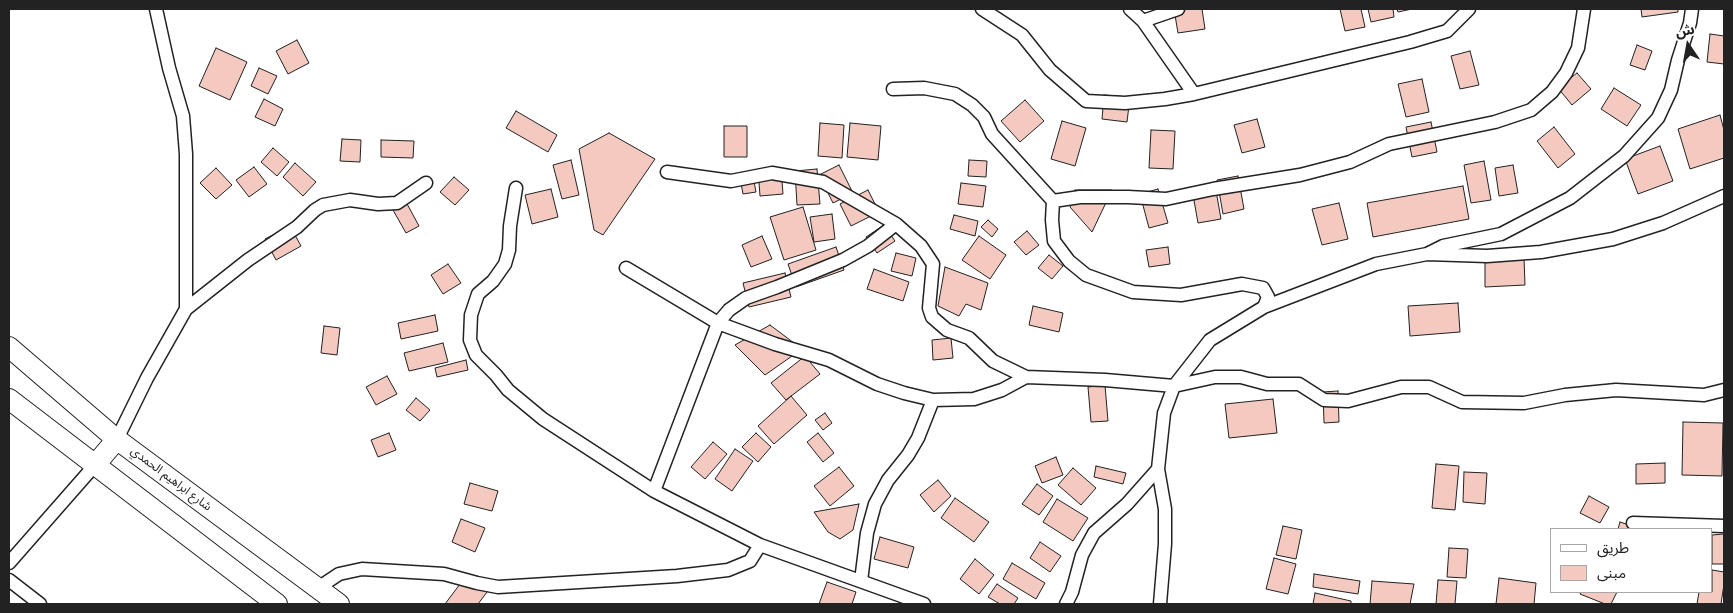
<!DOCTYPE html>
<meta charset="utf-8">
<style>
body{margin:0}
#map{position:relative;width:1733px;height:613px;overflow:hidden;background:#fff;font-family:"Libre Baskerville","Noto Sans Arabic",serif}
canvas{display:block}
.frame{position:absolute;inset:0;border:10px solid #222;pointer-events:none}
.legend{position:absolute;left:1550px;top:528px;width:162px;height:65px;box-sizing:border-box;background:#fff;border:1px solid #a7a7a7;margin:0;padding:6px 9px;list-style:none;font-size:15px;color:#222}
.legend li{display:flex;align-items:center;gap:10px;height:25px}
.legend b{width:25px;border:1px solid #a7a7a7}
.north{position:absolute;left:1663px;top:20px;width:50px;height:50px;-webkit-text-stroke:4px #fff;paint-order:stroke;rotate:348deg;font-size:14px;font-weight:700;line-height:20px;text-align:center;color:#222}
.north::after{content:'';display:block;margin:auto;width:18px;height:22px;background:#222;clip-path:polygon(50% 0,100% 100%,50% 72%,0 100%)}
</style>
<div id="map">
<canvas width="1733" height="613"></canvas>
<div class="frame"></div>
<ul class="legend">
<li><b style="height:6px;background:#fff"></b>طريق</li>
<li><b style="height:14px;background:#f3c9c0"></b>مبنى</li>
</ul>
<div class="north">ش</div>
</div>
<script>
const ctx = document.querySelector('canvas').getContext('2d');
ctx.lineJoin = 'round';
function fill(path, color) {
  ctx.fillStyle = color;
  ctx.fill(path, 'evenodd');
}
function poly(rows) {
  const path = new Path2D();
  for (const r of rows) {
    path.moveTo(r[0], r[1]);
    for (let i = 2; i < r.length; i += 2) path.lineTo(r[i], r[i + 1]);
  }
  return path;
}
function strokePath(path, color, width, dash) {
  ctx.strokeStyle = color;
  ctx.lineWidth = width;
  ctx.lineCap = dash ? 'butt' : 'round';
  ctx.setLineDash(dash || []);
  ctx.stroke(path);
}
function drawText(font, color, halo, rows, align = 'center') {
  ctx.font = font + ' "Libre Baskerville","Noto Sans Arabic",serif';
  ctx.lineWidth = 4;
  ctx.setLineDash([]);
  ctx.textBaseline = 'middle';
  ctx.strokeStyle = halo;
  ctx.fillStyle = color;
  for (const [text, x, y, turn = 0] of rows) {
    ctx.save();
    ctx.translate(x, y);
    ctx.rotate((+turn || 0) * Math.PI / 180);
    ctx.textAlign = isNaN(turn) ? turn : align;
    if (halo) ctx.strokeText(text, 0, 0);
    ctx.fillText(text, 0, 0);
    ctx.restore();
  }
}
const building = poly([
 [1174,9,1202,9,1205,29,1178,33,1174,9],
 [1340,9,1361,9,1365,27,1345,31,1340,9],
 [1368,9,1393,9,1394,17,1371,22,1368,9],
 [1397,9,1412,9,1398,12,1397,9],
 [1641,9,1678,9,1678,12,1642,17,1641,9],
 [1710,34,1724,36,1724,64,1707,62,1710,34],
 [297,40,309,63,288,74,276,51,297,40],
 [1637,45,1652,51,1645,70,1630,65,1637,45],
 [216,48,247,62,230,100,199,86,216,48],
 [1470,51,1479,85,1460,89,1451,56,1470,51],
 [259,68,277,76,268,94,251,86,259,68],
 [1577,73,1591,89,1572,105,1558,88,1577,73],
 [1422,79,1429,112,1406,117,1398,84,1422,79],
 [1614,88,1641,105,1627,126,1601,109,1614,88],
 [1104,95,1130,97,1127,122,1102,119,1104,95],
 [264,99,283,109,275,126,255,117,264,99],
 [1025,100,1044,121,1020,142,1001,121,1025,100],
 [516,111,557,135,548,152,506,128,516,111],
 [1720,115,1724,130,1724,158,1690,169,1678,129,1720,115],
 [1257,119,1265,147,1242,153,1234,125,1257,119],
 [1062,121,1086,128,1075,166,1051,159,1062,121],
 [1431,122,1437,152,1412,157,1406,127,1431,122],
 [820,123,844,125,842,158,818,156,820,123],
 [850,123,881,126,878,160,847,157,850,123],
 [724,126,747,126,747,157,724,157,724,126],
 [1554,127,1575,154,1558,168,1537,141,1554,127],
 [1151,130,1175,131,1173,169,1149,168,1151,130],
 [609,133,655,159,603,235,594,230,579,149,609,133],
 [342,139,361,140,360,162,340,161,342,139],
 [381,140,414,141,413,158,381,157,381,140],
 [1660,146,1673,181,1638,194,1625,159,1660,146],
 [273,148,289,162,277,176,261,162,273,148],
 [571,160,579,195,562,199,553,165,571,160],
 [969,160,987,161,986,177,968,176,969,160],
 [1484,161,1491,200,1471,203,1464,165,1484,161],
 [295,163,316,182,303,196,283,177,295,163],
 [839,165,853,193,833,203,819,175,839,165],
 [1513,165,1518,193,1499,196,1495,168,1513,165],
 [254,167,267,184,249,197,236,180,254,167],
 [216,168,232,185,216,199,200,183,216,168],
 [781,168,783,194,760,196,758,169,781,168],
 [817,169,820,204,797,205,795,171,817,169],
 [753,176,756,192,743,194,740,178,753,176],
 [1238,176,1244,209,1223,214,1217,180,1238,176],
 [454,177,469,190,455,205,440,192,454,177],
 [961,183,986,186,983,207,958,204,961,183],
 [1215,185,1221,219,1198,223,1192,189,1215,185],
 [1463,186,1469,219,1373,237,1367,203,1463,186],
 [551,189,558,217,532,224,525,195,551,189],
 [1158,189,1168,223,1149,228,1140,194,1158,189],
 [868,190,879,212,851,226,840,204,868,190],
 [1075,190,1112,190,1092,232,1070,207,1075,190],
 [406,202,419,226,406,233,393,210,406,202],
 [1339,203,1348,239,1322,245,1312,209,1339,203],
 [803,207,816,250,784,260,770,217,803,207],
 [832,214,835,239,814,242,810,217,832,214],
 [954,215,978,221,975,236,950,229,954,215],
 [988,220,998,229,992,237,981,227,988,220],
 [884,225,895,241,877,253,866,237,884,225],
 [290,226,301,246,276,260,265,239,290,226],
 [1027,231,1039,245,1026,255,1014,242,1027,231],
 [762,236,772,259,751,267,742,245,762,236],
 [979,236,1006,255,990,279,962,260,979,236],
 [836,247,844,270,796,287,788,264,836,247],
 [1168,247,1170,264,1149,267,1146,250,1168,247],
 [896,253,916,258,912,276,891,271,896,253],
 [1049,255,1063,266,1052,279,1038,268,1049,255],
 [1524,258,1525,285,1485,287,1485,260,1524,258],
 [448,264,461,283,443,294,431,275,448,264],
 [945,267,988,283,981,310,966,304,959,316,938,306,945,267],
 [874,269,909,282,903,301,867,289,874,269],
 [785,273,791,297,749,307,743,283,785,273],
 [1458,303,1460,332,1410,336,1408,306,1458,303],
 [1033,306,1063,313,1059,332,1029,325,1033,306],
 [435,315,438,331,401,339,398,323,435,315],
 [770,325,802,349,765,375,735,345,770,325],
 [324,326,340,328,337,355,321,353,324,326],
 [951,338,953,358,933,360,932,340,951,338],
 [443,343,448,362,409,371,404,353,443,343],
 [805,356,820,374,786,400,771,383,805,356],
 [466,360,468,370,437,377,435,368,466,360],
 [387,376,397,394,376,405,366,387,387,376],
 [1105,385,1108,421,1091,422,1088,387,1105,385],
 [1338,391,1339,422,1324,423,1323,392,1338,391],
 [791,396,807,415,774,444,758,426,791,396],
 [416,398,430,410,420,421,406,410,416,398],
 [1273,399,1277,433,1229,438,1225,404,1273,399],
 [825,413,832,423,823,430,815,420,825,413],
 [1683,422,1723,423,1722,476,1682,475,1683,422],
 [389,433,396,450,378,457,371,440,389,433],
 [756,433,771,447,758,462,742,447,756,433],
 [818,433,834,453,823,462,807,442,818,433],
 [713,442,727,454,705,479,691,467,713,442],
 [735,449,753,461,732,491,715,479,735,449],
 [1056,457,1063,475,1042,483,1035,466,1056,457],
 [1665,463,1665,483,1636,484,1636,464,1665,463],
 [1436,464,1459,466,1455,510,1432,508,1436,464],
 [1096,466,1126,473,1123,484,1094,477,1096,466],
 [839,467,854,486,830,506,814,486,839,467],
 [1073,468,1096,488,1081,505,1058,485,1073,468],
 [1464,472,1487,473,1485,504,1463,502,1464,472],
 [938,480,951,496,934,512,920,495,938,480],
 [470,483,498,491,492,511,464,504,470,483],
 [1037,484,1053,496,1039,515,1022,504,1037,484],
 [1589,496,1609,507,1600,523,1580,513,1589,496],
 [955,498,989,522,974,542,941,518,955,498],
 [1057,499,1088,518,1073,541,1043,522,1057,499],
 [859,504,853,530,840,539,828,532,814,512,859,504],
 [461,519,485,528,475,552,452,542,461,519],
 [1620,522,1641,529,1618,529,1620,522],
 [1283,526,1302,530,1296,559,1276,555,1283,526],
 [1724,534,1724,564,1712,564,1712,535,1724,534],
 [880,537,914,547,908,568,874,559,880,537],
 [1040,542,1061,556,1050,572,1030,558,1040,542],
 [1449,548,1468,549,1466,578,1447,577,1449,548],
 [1274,558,1296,564,1288,594,1266,589,1274,558],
 [975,559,994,575,979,594,960,579,975,559],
 [1012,563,1045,583,1036,599,1003,579,1012,563],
 [1712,570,1724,572,1724,584,1721,604,1697,604,1699,592,1712,592,1712,570],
 [1314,574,1360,581,1358,594,1313,587,1314,574],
 [466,576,487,592,478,604,445,604,466,576],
 [1499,578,1536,583,1534,604,1496,604,1499,578],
 [1438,580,1457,581,1455,604,1436,604,1438,580],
 [1372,581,1414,584,1410,604,1370,604,1372,581],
 [827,582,856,592,852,604,819,604,827,582],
 [997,584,1018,598,1014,604,1000,604,988,597,997,584],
 [1581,592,1617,592,1611,604,1605,604,1580,594,1581,592],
 [1315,593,1351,601,1351,604,1313,604,1315,593]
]);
const minor = poly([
 [156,9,169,68,183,116,186,154,186,309],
 [982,9,1022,35,1050,70,1086,101,1125,103,1165,99,1194,94,1410,42,1447,31,1469,9],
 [1130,9,1143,21,1194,94],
 [1143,21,1178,9],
 [893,89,924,88,955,94,972,105,984,117,992,134,1053,201,1052,220,1054,241,1069,261,1086,275,1133,292,1181,295,1242,284,1263,288,1268,297,1264,307,1376,264,1427,254,1443,246,1501,234,1570,198,1624,156,1658,118,1671,90,1678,60,1690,23,1692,9],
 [667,172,731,181,772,173,823,182,896,224,921,246,933,264,929,308,932,317,947,330,969,338,993,361,1026,377,1105,380,1174,386,1215,377,1241,377,1267,384,1299,384,1324,400,1348,401,1401,387,1429,387,1462,402,1524,403,1565,395,1616,390,1704,395,1724,390],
 [516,188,510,226,509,250,505,264,493,281,478,294,471,315,470,340,476,355,496,375,508,390,543,419,654,491,760,545,924,604],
 [1053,201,1080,197,1128,197,1166,199,1213,189,1300,175,1350,162,1389,144,1495,122,1531,110,1552,92,1566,73,1578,48,1584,9],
 [1427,254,1487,256,1541,252,1613,239,1663,223,1724,196],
 [626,268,718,323,775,344,829,360,877,384,904,393,933,400,974,399,1002,390,1026,377],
 [117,439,147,378,186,309,248,260,297,227,315,210,323,205,350,200,378,204,397,203,426,183],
 [1158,469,1165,509,1165,544,1160,604],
 [654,491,718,323,729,310,746,298,777,287,843,260,868,246,896,224],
 [1633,523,1724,526],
 [9,563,95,465],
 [9,580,40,604],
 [861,581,867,533,875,504,888,480,908,455,918,438,933,400],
 [318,588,339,574,362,569,444,574,477,583,498,587,677,576,728,570,750,561,760,545],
 [1066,604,1072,592,1082,555,1094,533,1127,504,1158,469,1164,413,1174,386,1210,340,1264,307]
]);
const primary = poly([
 [9,347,115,438,339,604],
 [9,399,277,604],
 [95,465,117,439]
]);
const streetNames = [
 ["شارع ابراهيم الحمدي",171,479,37]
];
fill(building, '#f3c9c0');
strokePath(building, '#222', 1);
strokePath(minor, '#222', 15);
strokePath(primary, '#222', 22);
strokePath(minor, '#fff', 12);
strokePath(primary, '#fff', 20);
drawText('12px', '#222', '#fff', streetNames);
</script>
